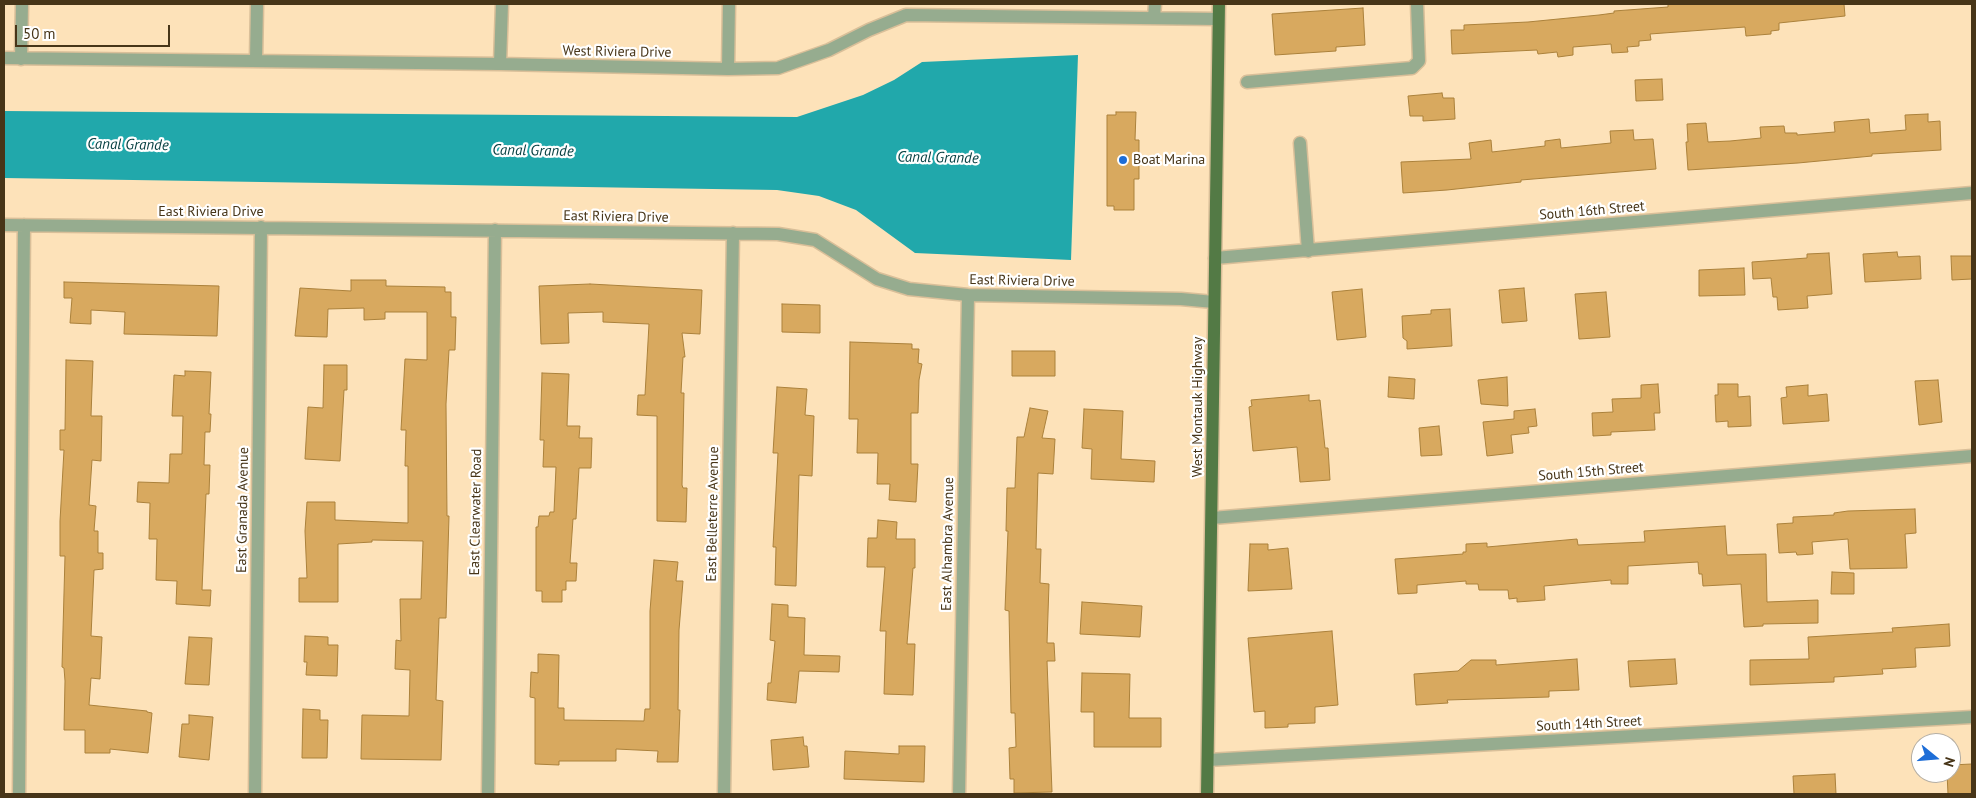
<!DOCTYPE html>
<style>
body{margin:0}
#map{position:relative;width:1976px;height:798px;overflow:hidden;background:#fde2b9;font-family:"PT Sans",sans-serif}
canvas{display:block}
.frame{position:absolute;inset:0;border:5px solid #473518;pointer-events:none}
.north{position:absolute;left:1911px;top:733px;width:50px;height:50px;box-sizing:border-box;background:#fff;border:1px solid #b5aea3;border-radius:50%;rotate:107deg;font-size:14px;font-weight:700;line-height:20px;text-align:center;color:#473518}
.north::after{content:'';display:block;margin:auto;width:18px;height:22px;background:#1d6dd7;clip-path:polygon(50% 0,100% 100%,50% 72%,0 100%)}
.scale{position:absolute;left:15px;top:25px;width:155px;height:22px;box-sizing:border-box;border:2px solid #473518;border-top:0;padding-left:6px;font-size:15px;line-height:18px;white-space:nowrap;color:#473518;-webkit-text-stroke:4px #fff;paint-order:stroke}
</style>
<div id="map">
<canvas width="1976" height="798"></canvas>
<div class="frame"></div>
<div class="north">N</div>
<div class="scale">50 m</div>
</div>
<script>
const ctx = document.querySelector('canvas').getContext('2d');
ctx.lineJoin = 'round';
function fill(path, color) {
  ctx.fillStyle = color;
  ctx.fill(path, 'evenodd');
}
function poly(rows) {
  const path = new Path2D();
  for (const r of rows) {
    path.moveTo(r[0], r[1]);
    for (let i = 2; i < r.length; i += 2) path.lineTo(r[i], r[i + 1]);
  }
  return path;
}
function strokePath(path, color, width, dash) {
  ctx.strokeStyle = color;
  ctx.lineWidth = width;
  ctx.lineCap = dash ? 'butt' : 'round';
  ctx.setLineDash(dash || []);
  ctx.stroke(path);
}
function drawText(font, color, halo, rows, align = 'center') {
  ctx.font = font + ' "PT Sans",sans-serif';
  ctx.lineWidth = 4.5;
  ctx.setLineDash([]);
  ctx.textBaseline = 'middle';
  ctx.strokeStyle = halo;
  ctx.fillStyle = color;
  for (const [text, x, y, turn = 0] of rows) {
    ctx.save();
    ctx.translate(x, y);
    ctx.rotate((+turn || 0) * Math.PI / 180);
    ctx.textAlign = isNaN(turn) ? turn : align;
    if (halo) ctx.strokeText(text, 0, 0);
    ctx.fillText(text, 0, 0);
    ctx.restore();
  }
}
const water = poly([
 [1078,55,1071,260,915,253,856,210,819,196,777,190,4,178,4,111,797,117,863,95,894,80,922,62]
]);
const building = poly([
 [1668,4,1844,4,1845,16,1779,23,1779,30,1771,31,1771,34,1746,36,1745,27,1650,34,1651,40,1639,41,1639,46,1627,47,1628,52,1612,53,1611,44,1573,47,1573,55,1558,57,1557,52,1538,54,1537,50,1452,54,1451,30,1464,30,1464,25,1528,22,1599,15,1614,13,1614,11,1668,7,1668,4],
 [1363,8,1365,45,1336,47,1336,51,1275,55,1272,14,1363,8],
 [1662,79,1663,100,1636,101,1635,80,1662,79],
 [1442,93,1443,98,1454,98,1455,119,1423,121,1423,116,1410,116,1408,96,1442,93],
 [1116,112,1136,112,1135,140,1139,140,1139,179,1134,179,1134,210,1114,210,1114,206,1107,206,1107,115,1116,115,1116,112],
 [1928,114,1928,122,1940,121,1941,150,1872,154,1872,156,1798,163,1688,170,1686,142,1688,142,1687,124,1706,123,1708,142,1730,141,1761,138,1760,127,1784,126,1785,133,1797,133,1797,135,1835,132,1834,122,1869,119,1870,133,1906,130,1905,115,1928,114],
 [1633,130,1634,140,1653,139,1656,169,1521,180,1521,182,1447,190,1403,193,1401,162,1471,159,1469,143,1491,140,1492,152,1545,146,1545,141,1560,139,1561,148,1611,143,1610,131,1633,130],
 [1897,252,1898,257,1920,256,1921,279,1865,282,1863,254,1897,252],
 [1829,253,1832,294,1807,296,1808,308,1778,310,1777,297,1773,297,1771,278,1753,279,1752,262,1807,258,1807,254,1829,253],
 [1951,256,1972,256,1972,279,1952,280,1951,256],
 [1744,268,1745,295,1699,296,1699,270,1744,268],
 [351,280,386,280,386,286,445,287,445,292,451,292,451,317,456,317,455,350,449,350,446,404,447,516,449,516,446,618,439,618,436,700,443,701,441,760,361,759,362,715,409,716,410,670,395,669,396,640,401,641,400,599,421,599,423,541,372,540,372,542,338,544,338,602,299,602,299,578,307,578,305,531,307,502,335,502,335,520,408,523,408,466,405,466,406,430,401,430,405,359,427,360,427,312,385,312,385,319,364,320,364,308,328,309,327,337,295,336,300,288,351,291,351,280],
 [64,282,219,286,217,336,124,334,125,312,91,310,91,324,70,323,72,298,64,298,64,282],
 [590,284,702,290,700,334,682,333,685,357,683,357,681,393,684,393,682,485,683,488,687,488,686,522,657,521,657,416,637,415,638,395,645,395,649,324,603,322,603,312,568,313,569,343,541,344,539,286,590,284],
 [1524,288,1527,321,1502,323,1499,290,1524,288],
 [1362,289,1366,337,1337,340,1332,292,1362,289],
 [1606,292,1610,337,1579,339,1575,294,1606,292],
 [782,304,820,305,820,333,782,332,782,304],
 [1450,309,1452,346,1407,349,1407,341,1403,338,1402,316,1431,314,1431,310,1450,309],
 [850,342,912,344,912,349,919,349,918,363,922,364,919,380,918,413,911,413,911,464,918,464,916,502,889,500,890,484,877,484,878,453,857,453,858,419,849,419,850,342],
 [1012,351,1055,351,1055,376,1012,376,1012,351],
 [66,360,93,361,91,416,102,416,101,461,92,460,89,505,96,506,94,531,98,531,98,553,103,553,103,569,94,570,91,636,102,637,100,679,91,678,89,705,147,711,147,712,152,713,148,753,110,749,110,753,85,753,85,730,64,730,65,681,64,668,62,667,65,556,60,556,60,521,64,450,60,450,60,430,65,430,66,360],
 [324,365,347,365,347,390,344,390,340,461,305,459,308,407,323,408,324,365],
 [185,371,211,372,209,414,211,414,210,432,205,432,204,465,210,465,209,494,206,494,202,590,211,590,210,606,176,604,177,581,156,580,157,539,149,539,150,503,137,502,138,482,169,483,170,454,182,454,183,416,172,416,174,375,185,376,185,371],
 [542,373,569,374,567,426,580,426,579,438,592,438,591,468,579,468,576,519,573,519,570,563,577,563,576,581,566,581,566,590,562,590,562,602,542,602,542,591,536,591,536,527,538,527,539,516,549,516,550,512,554,512,556,467,543,467,544,440,540,440,542,373],
 [1389,377,1415,379,1414,399,1388,397,1389,377],
 [1507,377,1508,406,1481,404,1478,380,1507,377],
 [1938,380,1942,422,1919,425,1915,381,1938,380],
 [1658,384,1660,413,1654,413,1655,430,1611,432,1611,435,1593,436,1592,413,1613,412,1612,399,1641,398,1641,385,1658,384],
 [1718,384,1738,384,1738,397,1750,396,1751,426,1728,427,1728,421,1716,422,1715,395,1718,395,1718,384],
 [1808,385,1808,396,1827,394,1829,421,1783,424,1781,398,1787,397,1786,387,1808,385],
 [777,387,807,389,805,415,814,416,812,476,799,475,796,586,775,585,776,547,773,547,778,453,773,453,777,387],
 [1309,395,1309,401,1320,400,1325,448,1328,448,1330,480,1300,482,1297,447,1253,451,1249,407,1252,406,1251,400,1309,395],
 [1030,408,1048,411,1042,438,1055,439,1053,474,1038,473,1036,549,1041,549,1040,583,1049,584,1047,643,1054,643,1055,661,1047,661,1052,792,1014,793,1014,779,1010,779,1009,748,1016,747,1015,713,1011,713,1009,611,1005,610,1008,531,1006,531,1007,488,1015,488,1017,437,1024,437,1030,408],
 [1084,409,1123,411,1121,459,1155,461,1154,482,1091,479,1092,449,1082,448,1084,409],
 [1535,409,1537,426,1528,427,1529,433,1511,435,1513,453,1487,456,1483,422,1514,419,1514,411,1535,409],
 [1439,426,1442,455,1421,456,1419,428,1439,426],
 [1915,509,1916,533,1905,534,1907,568,1850,569,1848,539,1812,542,1813,554,1797,555,1796,552,1779,553,1777,524,1793,523,1793,517,1834,515,1834,513,1848,511,1915,509],
 [878,520,897,522,896,539,915,539,915,568,913,568,907,644,915,644,913,695,884,694,886,631,880,631,885,567,867,567,868,538,877,538,878,520],
 [1725,526,1727,555,1766,554,1767,602,1818,600,1818,623,1763,624,1763,626,1744,627,1741,584,1703,586,1702,574,1699,574,1698,562,1628,566,1628,584,1611,584,1611,580,1544,586,1545,600,1517,602,1517,598,1509,599,1508,590,1479,590,1478,584,1466,584,1466,581,1417,585,1417,593,1398,594,1395,559,1463,554,1463,552,1466,552,1466,544,1487,543,1487,547,1577,539,1578,545,1645,542,1644,531,1725,526],
 [1250,544,1268,544,1268,550,1288,548,1292,589,1248,591,1250,544],
 [654,560,678,562,676,581,683,581,679,630,678,710,680,710,678,762,657,762,658,751,616,749,616,761,559,761,559,765,535,764,535,698,530,697,531,672,538,673,538,654,559,655,558,708,564,708,564,720,644,721,645,709,650,709,650,611,654,560],
 [1832,572,1854,573,1854,594,1831,594,1832,572],
 [1082,602,1142,606,1140,637,1080,634,1082,602],
 [772,604,788,605,788,617,805,618,804,655,840,656,839,672,799,671,796,703,767,700,768,683,771,683,775,641,770,640,772,604],
 [1949,624,1950,646,1915,648,1916,667,1882,669,1883,674,1834,677,1834,682,1750,685,1750,660,1809,659,1808,637,1893,632,1892,628,1949,624],
 [1332,631,1338,705,1315,707,1315,723,1288,724,1288,727,1265,728,1265,711,1254,712,1248,638,1332,631],
 [305,636,328,637,328,645,338,645,337,676,306,675,307,662,304,662,305,636],
 [189,637,212,638,209,685,185,684,189,637],
 [1577,659,1579,690,1549,691,1549,697,1447,700,1448,703,1416,705,1414,674,1458,671,1471,660,1496,660,1496,665,1577,659],
 [1675,659,1677,684,1630,687,1628,661,1675,659],
 [1082,673,1130,674,1129,718,1161,718,1161,747,1094,747,1094,712,1081,712,1082,673],
 [303,709,320,710,320,720,328,720,327,758,302,758,303,709],
 [189,715,213,717,209,760,179,757,182,724,189,724,189,715],
 [803,737,804,746,807,746,809,767,773,770,771,740,803,737],
 [899,746,925,746,924,782,844,779,845,751,899,754,899,746],
 [1972,764,1972,794,1948,794,1947,773,1951,773,1951,765,1972,764],
 [1835,774,1836,794,1794,794,1793,776,1835,774]
]);
const minor = poly([
 [1154,18,1155,4],
 [4,58,500,64,728,69,778,68,829,50,869,30,906,15,1218,19],
 [21,59,22,4],
 [256,60,257,4],
 [500,64,502,4],
 [728,69,729,4],
 [1247,82,1412,68,1419,61,1417,4],
 [1300,143,1308,251],
 [4,225,778,234,815,240,877,279,909,289,968,295,1181,299,1214,302],
 [1215,258,1972,193],
 [1212,518,1972,456],
 [1208,760,1972,717],
 [19,794,24,225],
 [255,794,261,227],
 [488,794,495,230],
 [724,794,733,233],
 [959,794,968,295]
]);
const major = poly([
 [1207,794,1219,4]
]);
const markers = [
 [1123,160,5,"#1d6dd7"]
];
const streetNames = [
 ["West Riviera Drive",617,52,1],
 ["South 16th Street",1592,211,-5],
 ["East Riviera Drive",211,212],
 ["East Riviera Drive",616,217,1],
 ["East Riviera Drive",1022,281,1],
 ["West Montauk Highway",1198,407,-90],
 ["South 15th Street",1591,472,-5],
 ["East Granada Avenue",243,510,-89],
 ["East Clearwater Road",476,512,-89],
 ["East Belleterre Avenue",713,514,-89],
 ["East Alhambra Avenue",948,544,-89],
 ["South 14th Street",1589,724,-3]
];
const poiNames = [
 ["Boat Marina",1133,160]
];
const waterNames = [
 ["Canal Grande",128,145,1],
 ["Canal Grande",533,151,1],
 ["Canal Grande",938,158,1]
];
fill(water, '#21a8ab');
fill(building, '#d8a95f');
strokePath(building, '#ab813b', 1);
strokePath(minor, '#d9bf99', 15);
strokePath(major, '#d9bf99', 15);
strokePath(minor, '#96ac8f', 12);
strokePath(major, '#537a45', 12);
for (const [x, y, r, color] of markers) {
  const dot = new Path2D();
  dot.arc(x, y, r, 0, 2 * Math.PI);
  ctx.fillStyle = color;
  ctx.fill(dot);
  strokePath(dot, '#fff', 2);
}
drawText('14px', '#473518', '#fff', streetNames);
drawText('14px', '#473518', '#fff', poiNames, 'left');
drawText('italic 15px', '#094244', '#fff', waterNames);
</script>
